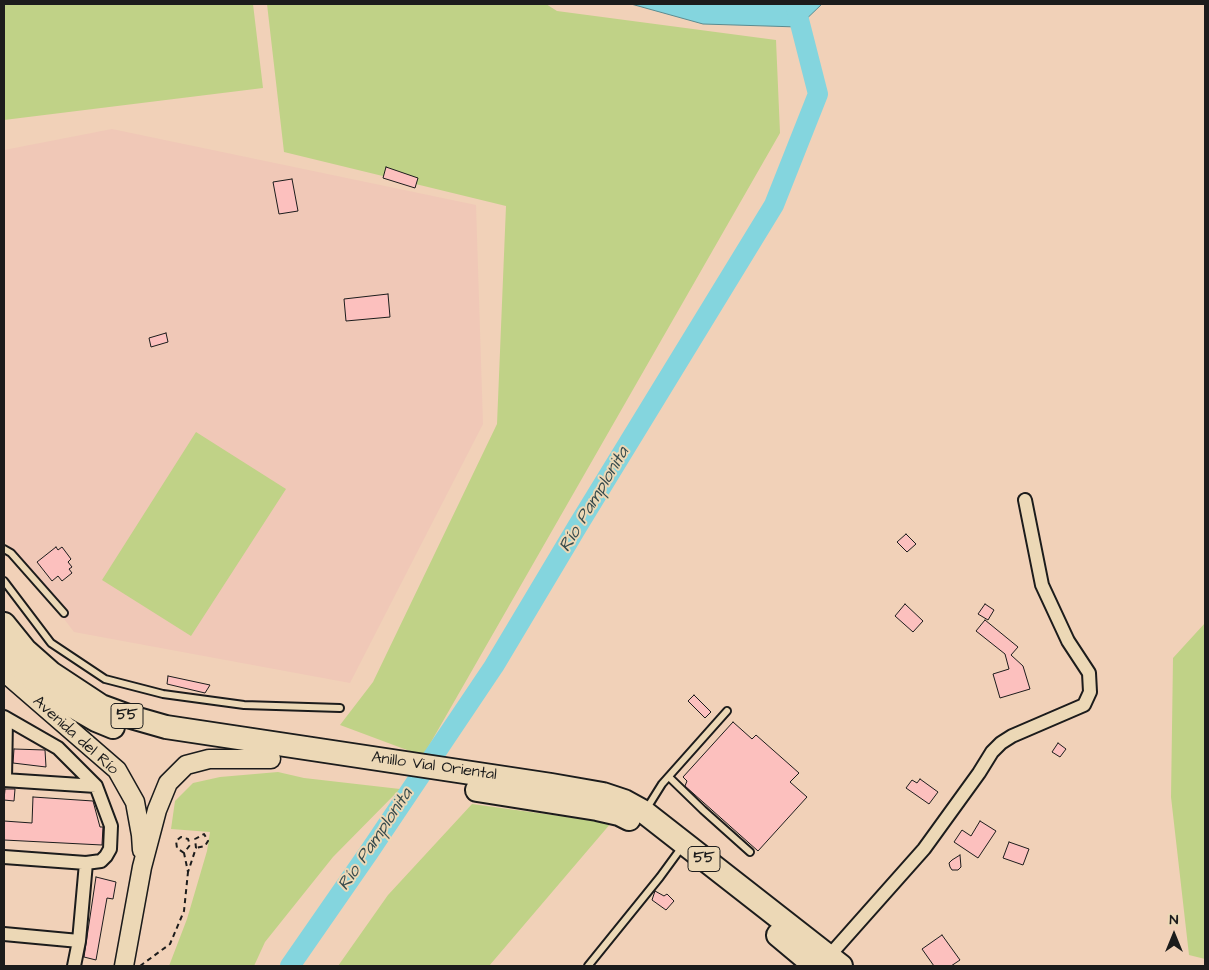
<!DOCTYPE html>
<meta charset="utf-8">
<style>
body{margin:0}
#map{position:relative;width:1209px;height:970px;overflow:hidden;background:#f1d1b8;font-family:"Architects Daughter",sans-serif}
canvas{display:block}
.frame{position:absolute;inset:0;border:5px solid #1c1c1c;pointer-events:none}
.north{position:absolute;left:1149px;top:910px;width:50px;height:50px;-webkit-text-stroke:4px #ecd8b6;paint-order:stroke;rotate:0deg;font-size:14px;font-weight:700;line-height:20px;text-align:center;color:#1c1c1c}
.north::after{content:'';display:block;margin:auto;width:18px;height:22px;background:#1c1c1c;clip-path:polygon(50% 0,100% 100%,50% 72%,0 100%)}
</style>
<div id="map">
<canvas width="1209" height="970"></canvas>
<div class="frame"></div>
<div class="north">N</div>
</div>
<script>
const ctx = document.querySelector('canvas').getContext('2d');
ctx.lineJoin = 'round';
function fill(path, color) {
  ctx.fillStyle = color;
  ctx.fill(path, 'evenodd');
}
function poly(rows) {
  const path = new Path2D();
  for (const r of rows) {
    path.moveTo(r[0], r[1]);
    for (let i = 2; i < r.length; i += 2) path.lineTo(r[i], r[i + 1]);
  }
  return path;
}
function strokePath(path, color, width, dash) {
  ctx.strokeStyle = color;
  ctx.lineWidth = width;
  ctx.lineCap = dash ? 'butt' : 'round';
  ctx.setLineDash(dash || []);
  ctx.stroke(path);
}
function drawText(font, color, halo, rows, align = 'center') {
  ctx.font = font + ' "Architects Daughter",sans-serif';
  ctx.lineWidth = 4;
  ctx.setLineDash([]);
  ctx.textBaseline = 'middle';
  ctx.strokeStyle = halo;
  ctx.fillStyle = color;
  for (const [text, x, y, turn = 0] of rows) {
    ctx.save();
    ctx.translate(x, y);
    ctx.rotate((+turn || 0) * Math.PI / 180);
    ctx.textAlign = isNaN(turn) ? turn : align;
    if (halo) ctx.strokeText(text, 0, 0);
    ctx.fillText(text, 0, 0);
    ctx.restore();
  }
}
const built = poly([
 [112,129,476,205,483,424,350,683,74,632,4,540,4,150]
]);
const green = poly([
 [4,4,253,4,263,88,4,120],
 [267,4,546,4,557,11,776,40,780,133,423,756,340,725,373,682,497,424,506,206,284,152],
 [196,432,286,489,191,636,102,580],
 [1205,623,1205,959,1189,955,1171,797,1173,658],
 [278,772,304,778,400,789,333,857,265,942,254,966,169,966,187,919,207,851,210,832,171,829,175,801,193,783,220,777],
 [472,804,611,823,489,966,338,966,388,895]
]);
const water = poly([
 [631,4,822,4,798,27,703,24,631,4]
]);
const river = poly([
 [290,966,369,852,494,666,577,527,774,205,818,94,795,4]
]);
const building = poly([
 [386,167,418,178,415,188,383,178,386,167],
 [292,179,298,211,279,214,273,182,292,179],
 [388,294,390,317,346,321,344,299,388,294],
 [166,333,168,342,151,347,149,338,166,333],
 [906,534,916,544,907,552,897,542,906,534],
 [56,547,58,550,62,547,71,559,68,562,72,567,69,569,72,573,62,581,58,576,52,581,37,562,56,547],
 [905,604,923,621,913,632,895,616,905,604],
 [985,604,994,610,988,620,978,614,985,604],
 [985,620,1018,647,1011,655,1023,666,1030,689,1000,698,993,674,1009,669,1005,654,976,631,985,620],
 [168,676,210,685,205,693,167,684,168,676],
 [694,695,711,712,705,718,688,701,694,695],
 [733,722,752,739,756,735,799,773,790,782,807,797,758,851,685,786,687,781,683,777,733,722],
 [1058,743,1066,749,1060,757,1052,752,1058,743],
 [14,749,45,750,46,767,13,763,14,749],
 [920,779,938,792,929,804,906,788,912,780,917,783,920,779],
 [5,789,15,789,14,801,4,800,5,789],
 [33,797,93,801,100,827,103,827,102,845,4,840,4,821,32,823,33,797],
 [980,821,996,831,978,858,954,842,962,830,971,836,980,821],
 [1009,842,1029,849,1023,865,1003,858,1009,842],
 [960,855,961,867,958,870,952,870,950,867,949,863,952,860,960,855],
 [96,877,116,882,113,899,107,898,96,960,84,957,96,877],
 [655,891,664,896,667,894,674,901,666,910,652,900,655,891],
 [942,935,960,960,951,966,934,966,922,949,942,935]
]);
const path = poly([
 [184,853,177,848,176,841,181,837,188,839,190,845,184,853,188,872,196,848,195,839,204,834,208,841,205,846,196,848],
 [140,966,170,944,184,911,188,872]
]);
const lane = poly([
 [4,549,11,553,64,613],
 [4,581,51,643,105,679,163,694,244,705,340,708],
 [669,777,703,810,750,852],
 [647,808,662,784,727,711],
 [588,966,660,877,679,851]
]);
const street = poly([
 [4,717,58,748,96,786,111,826,110,849,106,856,101,861,86,863,79,941,74,966],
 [4,780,96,786],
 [5,780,6,719],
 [4,857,86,863],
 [4,934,79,941],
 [829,956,924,849,979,773,992,752,1001,743,1012,736,1084,705,1090,692,1089,673,1068,641,1042,585,1025,500]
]);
const secondary = poly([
 [4,672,117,770,135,802,141,835,142,850],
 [124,966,142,867,157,810,168,783,186,765,209,759,271,759]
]);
const highway = poly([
 [4,624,25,650,51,673,101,706,131,717,166,727,551,785,603,794,624,801,644,812,841,966],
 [4,652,46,691,96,720,113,727],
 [477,790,597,809,619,814,629,819],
 [778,935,815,966]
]);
const shields = [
 [127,716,32],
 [704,859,32]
];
const shieldNames = [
 ["55",127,716],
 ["55",704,859]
];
const streetNames = [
 ["Avenida del Río",75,736,42],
 ["Anillo Vial Oriental",434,767,8]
];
const waterNames = [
 ["Río Pamplonita",595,500,-59],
 ["Río Pamplonita",376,840,-56]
];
fill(built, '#f0c8b7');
fill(green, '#c0d287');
fill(water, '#84d5de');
strokePath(water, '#5a8b90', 1);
strokePath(river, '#84d5de', 20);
fill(building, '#fcc0be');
strokePath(building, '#1c1c1c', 1);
strokePath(lane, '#1c1c1c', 10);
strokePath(street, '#1c1c1c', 16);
strokePath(secondary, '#1c1c1c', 21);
strokePath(highway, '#1c1c1c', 26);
strokePath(path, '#1c1c1c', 2, [5, 4]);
strokePath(lane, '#ecd8b6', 6);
strokePath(street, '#ecd8b6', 12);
strokePath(secondary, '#ecd8b6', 18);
strokePath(highway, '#ecd8b6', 22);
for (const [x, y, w] of shields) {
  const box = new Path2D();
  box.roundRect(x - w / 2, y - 12.5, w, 25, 4);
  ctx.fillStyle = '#ecd8b6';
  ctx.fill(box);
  strokePath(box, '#1c1c1c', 1);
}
drawText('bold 15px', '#1c1c1c', null, shieldNames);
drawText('16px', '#1c1c1c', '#ecd8b6', streetNames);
drawText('italic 18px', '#364a4c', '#ecd8b6', waterNames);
</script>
